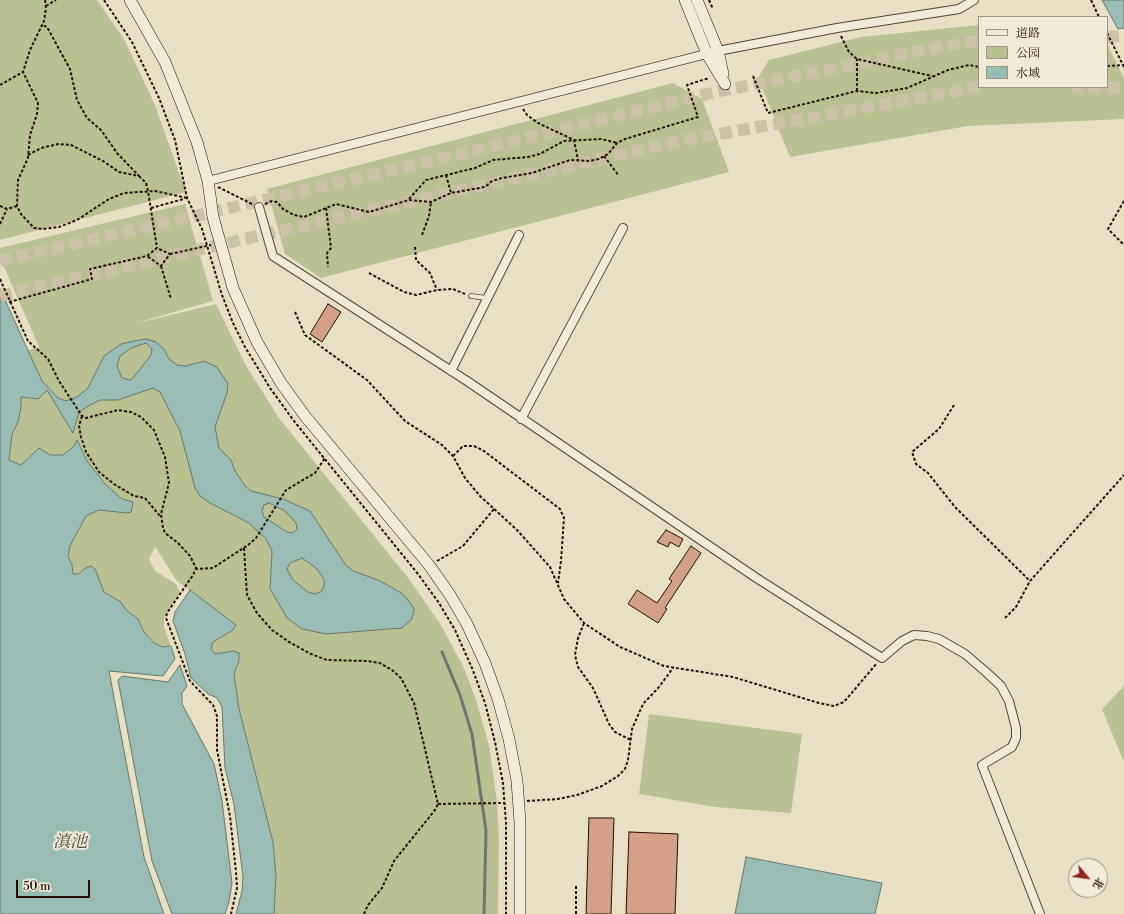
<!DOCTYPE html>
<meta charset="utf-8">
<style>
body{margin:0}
#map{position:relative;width:1124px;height:914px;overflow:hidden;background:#e8e0c2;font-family:"Libre Bodoni","Noto Serif SC",serif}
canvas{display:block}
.legend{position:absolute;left:978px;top:16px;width:130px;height:72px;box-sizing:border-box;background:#f0ebd7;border:1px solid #9f9382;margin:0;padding:5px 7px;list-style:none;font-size:12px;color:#251002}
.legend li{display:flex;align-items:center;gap:8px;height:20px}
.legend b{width:20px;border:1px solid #9f9382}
.north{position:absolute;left:1068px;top:858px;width:40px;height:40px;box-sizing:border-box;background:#f0ebd7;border:1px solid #9f9382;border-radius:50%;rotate:119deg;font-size:11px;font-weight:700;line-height:16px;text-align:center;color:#251002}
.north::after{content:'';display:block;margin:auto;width:14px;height:18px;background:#8f2418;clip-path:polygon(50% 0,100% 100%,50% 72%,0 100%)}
.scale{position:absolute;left:16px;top:880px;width:74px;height:18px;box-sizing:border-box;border:2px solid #251002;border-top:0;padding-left:5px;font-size:12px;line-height:14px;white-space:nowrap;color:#251002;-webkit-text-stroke:3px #f0ebd7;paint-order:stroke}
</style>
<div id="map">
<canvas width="1124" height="914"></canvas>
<ul class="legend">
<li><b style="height:5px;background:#f0ebd7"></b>道路</li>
<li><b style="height:11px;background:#bac190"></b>公园</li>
<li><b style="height:11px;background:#97bdb5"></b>水域</li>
</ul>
<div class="north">北</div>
<div class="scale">50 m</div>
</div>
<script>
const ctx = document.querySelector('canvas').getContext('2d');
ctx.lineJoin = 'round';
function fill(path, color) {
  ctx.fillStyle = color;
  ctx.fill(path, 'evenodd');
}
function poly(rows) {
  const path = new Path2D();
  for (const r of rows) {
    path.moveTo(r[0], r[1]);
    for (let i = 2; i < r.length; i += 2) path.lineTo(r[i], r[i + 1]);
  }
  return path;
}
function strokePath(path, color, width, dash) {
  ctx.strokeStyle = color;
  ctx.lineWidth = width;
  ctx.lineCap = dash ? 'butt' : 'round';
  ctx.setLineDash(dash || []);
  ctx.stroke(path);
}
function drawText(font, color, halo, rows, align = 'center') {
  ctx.font = font + ' "Libre Bodoni","Noto Serif SC",serif';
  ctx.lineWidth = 4;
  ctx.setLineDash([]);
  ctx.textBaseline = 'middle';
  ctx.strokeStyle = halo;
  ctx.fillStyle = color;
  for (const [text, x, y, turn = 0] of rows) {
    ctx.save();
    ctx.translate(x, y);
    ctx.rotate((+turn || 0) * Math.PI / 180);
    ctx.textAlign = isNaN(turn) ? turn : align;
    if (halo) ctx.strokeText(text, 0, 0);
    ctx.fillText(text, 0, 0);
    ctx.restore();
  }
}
const green = poly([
 [0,0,97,0,124,39,155,105,186,192,0,240],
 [979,25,979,87,1107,87,1107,44,1124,78,1124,119,968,126,790,157,758,78,769,60,861,37],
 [673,83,702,99,729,172,321,278,285,254,267,189],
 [185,204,213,301,133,324,216,304,245,364,279,418,409,579,441,625,464,668,476,700,489,745,497,802,499,838,498,914,274,914,276,876,273,842,239,709,234,674,239,661,233,651,215,654,211,650,213,642,233,630,236,625,177,581,155,547,149,559,155,571,176,584,180,592,164,617,164,627,171,646,163,647,154,643,144,632,138,619,126,610,121,602,104,592,95,569,91,566,86,568,78,574,73,574,72,565,68,556,70,546,86,516,99,510,108,510,122,513,122,499,105,484,87,461,77,440,73,447,63,455,29,456,21,465,9,460,12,434,18,422,21,408,21,397,32,399,42,381,28,350,39,347,0,258,0,248],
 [1124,686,1124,762,1102,709],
 [649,714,802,734,791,813,715,807,639,794]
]);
const water = poly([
 [1102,0,1124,0,1124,28,1118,29,1102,0],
 [0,289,42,381,58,398,66,401,77,397,88,388,104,356,121,344,134,341,146,339,156,342,164,349,169,359,177,365,186,366,204,361,217,367,228,384,227,393,215,427,219,448,231,460,235,471,245,486,251,491,283,499,310,511,345,564,353,571,378,580,393,588,404,595,414,608,414,612,411,620,402,628,326,634,302,629,287,618,270,589,272,551,266,539,249,523,210,503,200,496,195,488,180,431,160,392,153,388,118,400,100,400,90,405,79,412,73,433,47,390,38,399,21,397,21,408,18,422,12,434,9,460,21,465,39,448,50,455,63,455,73,447,77,440,87,461,105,484,122,499,133,502,131,512,127,513,99,510,86,516,70,546,68,556,72,565,73,574,78,574,86,568,91,566,95,569,104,592,121,602,126,610,138,619,144,632,154,643,163,647,171,646,175,659,163,676,109,671,144,857,164,914,0,914,0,289],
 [146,343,152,349,151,355,133,378,130,380,122,378,117,366,120,356,131,348,146,343],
 [269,503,285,511,296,523,297,529,293,533,287,532,264,517,262,511,264,505,269,503],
 [302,558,316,568,324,579,324,586,321,592,315,594,308,592,293,580,290,575,287,569,290,563,302,558],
 [190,590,236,625,233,630,213,642,211,649,215,654,233,651,239,653,239,661,234,674,239,709,273,842,276,876,274,914,236,914,242,891,243,877,234,804,225,768,222,707,217,698,208,694,191,678,185,654,173,621,175,612,190,590],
 [180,665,187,686,182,693,182,704,214,764,222,801,232,883,229,902,225,914,172,914,152,861,118,680,122,676,168,682,180,665],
 [746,857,882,883,875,914,735,914,746,857]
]);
const stream = poly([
 [442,652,460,695,472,734,486,831,484,914]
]);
const building = poly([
 [328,304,341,312,322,342,310,334,328,304],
 [666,530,683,539,679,547,670,542,668,547,657,542,666,530],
 [691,546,701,553,665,608,667,609,658,623,628,604,637,590,657,603,672,581,669,579,691,546],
 [589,818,614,818,611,914,586,914,589,818],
 [629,832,678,834,675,914,626,914,629,832]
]);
const primaryTunnel = poly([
 [1107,37,1124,36],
 [1071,87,1124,88],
 [0,261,364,177,716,92,965,42,979,41],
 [0,296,331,219,686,140,980,87]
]);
const path = poly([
 [45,0,46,8,44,21,30,50,23,72,38,103,37,114,30,135,28,158,18,180,17,206,21,214,34,228,43,229,59,227,77,220,109,199,124,193,155,191,187,198],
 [104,0,132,42,159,98,175,140,187,198,202,229,222,295,233,323,245,347,270,388,294,421,418,574,439,603,455,630,472,668,485,703,495,742,503,783,506,823,506,914],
 [709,0,713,9],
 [1091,0,1099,17],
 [46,6,56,0],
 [1107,33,1124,67],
 [841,36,849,52,857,59,932,76],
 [1107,66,1124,65],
 [753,76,768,113,857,91,876,93,907,88,948,70,969,65,979,67],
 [0,85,23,72],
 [857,91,857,59],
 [523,109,527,115,538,123,574,140,578,160],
 [28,155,41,148,58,144,71,145,103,161,119,172,139,176,117,153,101,130,87,118,77,100,70,69,47,27,42,25],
 [604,156,619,176],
 [446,175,451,193],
 [139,176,146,183,148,191,157,248],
 [218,187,252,204],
 [409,199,426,180,475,168,493,160,528,157,540,154,564,141,601,139,617,143],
 [1124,201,1108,229,1124,245],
 [265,204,272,201,277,202,283,209,294,215,304,217,336,204,369,212,409,200,431,202,451,193,485,187,492,181,502,178,532,173,570,160,589,161,599,159,608,154,617,143,625,139,698,117,687,85,709,78],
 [0,206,7,209,17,206],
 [151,208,184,199],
 [326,208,331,248,327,253,328,267],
 [0,224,7,209],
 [422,235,429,216,431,202],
 [415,247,416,260,430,273,437,290],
 [170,254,211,245],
 [161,266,171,299],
 [369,273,404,292,416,295,437,290,453,289,465,294],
 [0,279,28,341,48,359,59,381,82,416,86,418,118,410,131,412,141,417,154,430,165,457,169,483,161,514,163,528,165,533,178,543,190,556,196,568,193,575,167,613,166,618,190,681,213,705,217,716,217,750,230,816,236,872,237,888,231,914],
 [9,302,92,279,90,269,147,256,157,248,170,254,161,266,147,256],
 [295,312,305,335,367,380,405,421,442,445,453,456,465,478,480,496,517,530,550,567,564,599,584,623,620,647,664,666,733,677,819,703,834,706,844,702,877,663],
 [954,405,939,429,912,452,916,464,928,473,955,507,1030,581],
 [82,416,79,426,81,437,86,452,99,472,114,484,134,496,145,498,160,516],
 [453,456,463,446,474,446,484,451,560,509,564,518,561,561,558,583],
 [244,548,247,595,257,613,272,630,289,642,311,654,327,660,367,661,380,663,392,670,401,678,414,703,438,804,435,810,394,861,382,888,368,905,364,914],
 [437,561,463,546,494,509],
 [195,569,213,568,248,545,256,538,286,490,315,473,325,458],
 [1005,618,1016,607,1030,581,1124,475],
 [584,623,578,638,575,655,578,667,593,688,609,724,615,732,631,740],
 [527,801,558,799,577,795,602,786,618,776,625,769,628,760,632,729,643,704,659,687,673,668],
 [438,804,504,803],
 [576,914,576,884]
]);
const lane = poly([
 [471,296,487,298]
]);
const street = poly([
 [208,181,718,51,837,28,959,9,974,0],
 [259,207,273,256,467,381,755,577,882,658,902,641,914,635,927,636,939,639,965,654,986,672,1001,686,1009,701,1016,728,1016,738,1012,747,982,765,1040,914],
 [451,371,519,235],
 [521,419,623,228]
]);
const secondary = poly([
 [130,0,165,62,197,142,208,181,213,217,233,288,257,342,281,383,305,416,429,565,450,595,467,624,485,663,498,699,509,739,517,781,520,822,520,914],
 [685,0,707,54,725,84],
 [697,0,718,51,723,74]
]);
const waterNames = [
 ["滇池",70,843]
];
fill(green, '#bac190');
fill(water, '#97bdb5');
strokePath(water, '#69786d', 1);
strokePath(stream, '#69786d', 3);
fill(building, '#d3a284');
strokePath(building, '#251002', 1);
strokePath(primaryTunnel, '#cbc1a5', 12, [12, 6]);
strokePath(lane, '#564432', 5.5);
strokePath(street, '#564432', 10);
strokePath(secondary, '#251002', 12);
strokePath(path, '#251002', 2, [3, 2]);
strokePath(lane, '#f0ebd7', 4);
strokePath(street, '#f0ebd7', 8);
strokePath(secondary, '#f0ebd7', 11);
drawText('italic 17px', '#4d4d41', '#f0ebd7', waterNames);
</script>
